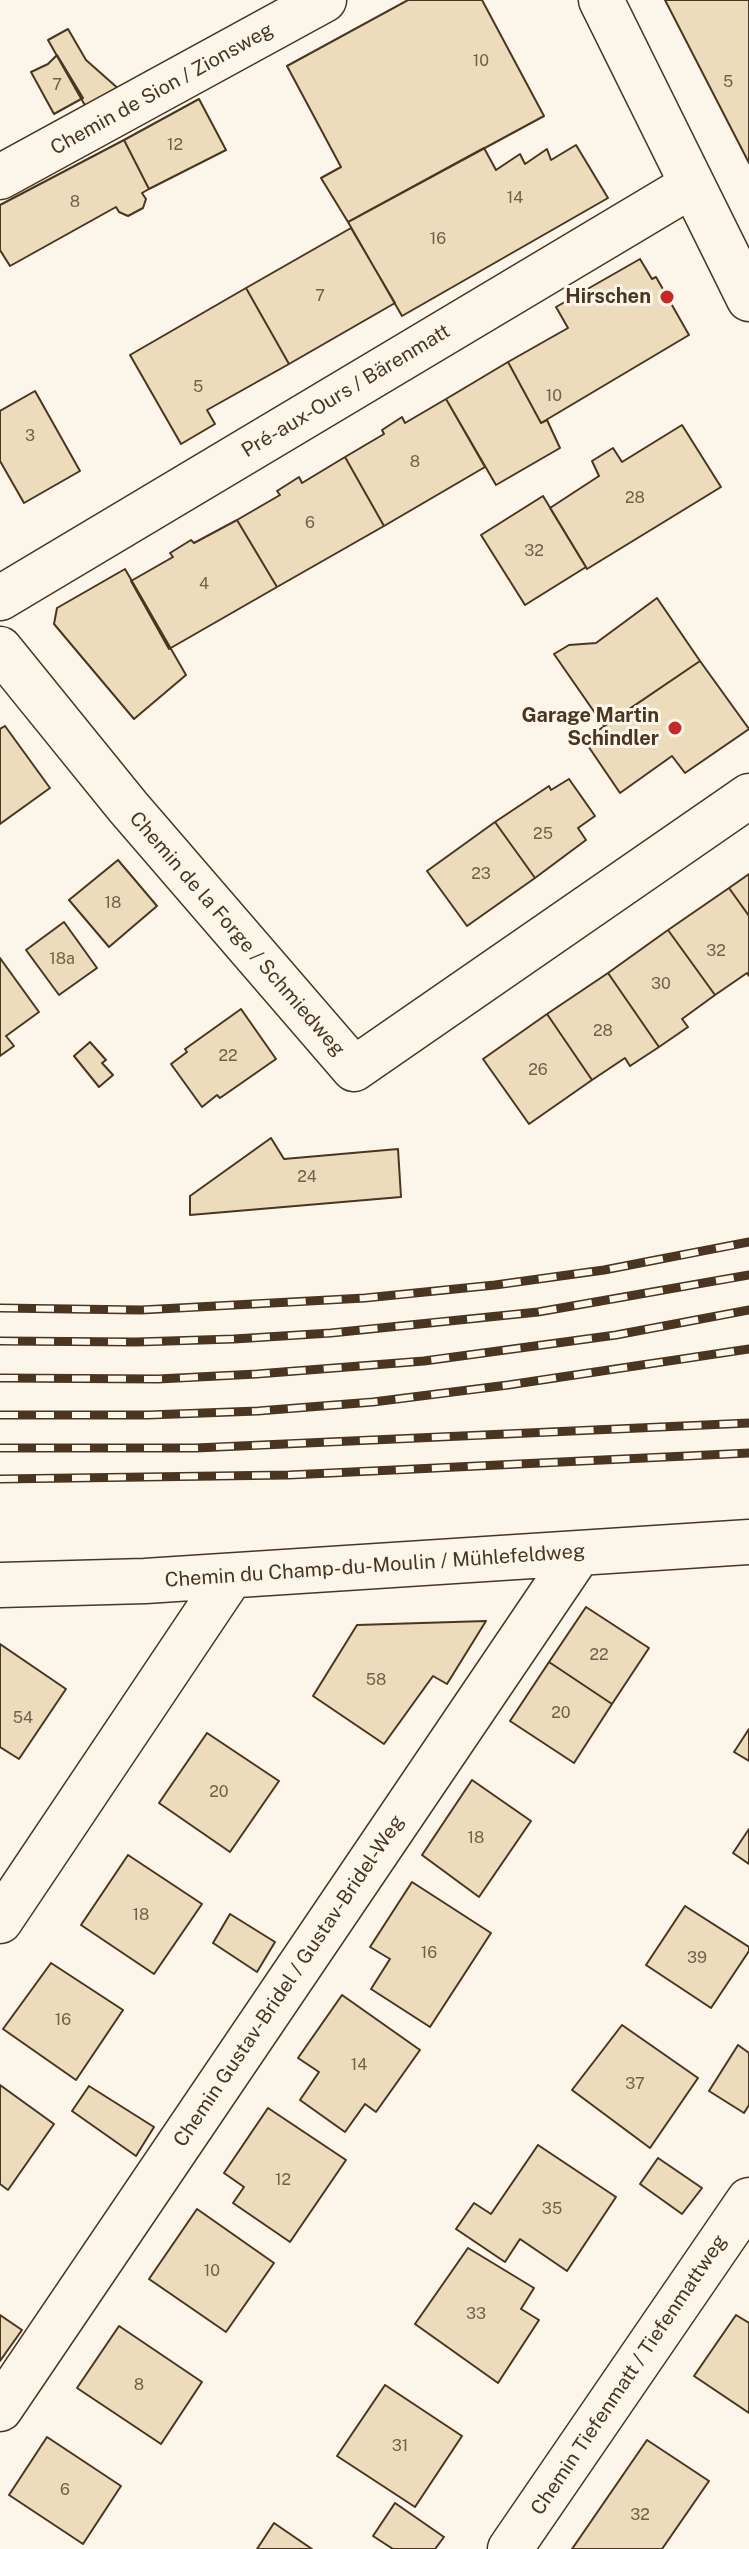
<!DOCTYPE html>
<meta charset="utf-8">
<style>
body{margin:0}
canvas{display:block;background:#fbf6e9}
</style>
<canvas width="749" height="2549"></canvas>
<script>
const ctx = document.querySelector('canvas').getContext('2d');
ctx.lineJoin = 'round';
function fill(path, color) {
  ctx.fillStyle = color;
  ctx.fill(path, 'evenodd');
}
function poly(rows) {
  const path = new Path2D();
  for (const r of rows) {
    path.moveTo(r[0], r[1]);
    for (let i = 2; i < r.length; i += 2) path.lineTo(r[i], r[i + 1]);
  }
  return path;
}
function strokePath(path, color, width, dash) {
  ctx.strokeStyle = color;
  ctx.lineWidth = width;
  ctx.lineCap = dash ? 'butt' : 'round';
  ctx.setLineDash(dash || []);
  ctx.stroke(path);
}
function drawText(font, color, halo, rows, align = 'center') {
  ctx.font = font + ' "Public Sans",sans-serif';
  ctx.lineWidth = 6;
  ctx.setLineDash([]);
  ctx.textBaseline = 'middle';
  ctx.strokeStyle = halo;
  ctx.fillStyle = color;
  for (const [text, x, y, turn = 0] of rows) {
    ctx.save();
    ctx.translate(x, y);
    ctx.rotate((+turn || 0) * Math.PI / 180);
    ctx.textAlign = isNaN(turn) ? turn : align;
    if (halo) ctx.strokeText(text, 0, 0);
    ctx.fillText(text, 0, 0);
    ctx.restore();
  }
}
const building = poly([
 [408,0,482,0,544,116,348,222,321,178,341,167,287,66,408,0],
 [665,0,749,0,749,163,665,0],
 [68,29,86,60,121,91,87,109,48,40,68,29],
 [57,55,83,98,54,114,31,72,48,64,57,55],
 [199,99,226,150,149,189,124,140,199,99],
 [124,140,149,189,142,193,146,199,143,208,128,216,119,212,116,207,10,266,0,250,0,205,124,140],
 [576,145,608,198,402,316,348,222,484,148,496,170,520,154,525,164,547,149,551,160,576,145],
 [351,228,395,303,289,364,246,288,351,228],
 [640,259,652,279,656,277,689,335,541,423,508,362,568,328,556,307,640,259],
 [246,288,289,364,207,410,215,424,181,444,130,355,246,288],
 [508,362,541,423,547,420,560,448,496,485,446,399,508,362],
 [35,391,80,471,24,503,0,461,0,411,35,391],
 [446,399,485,467,384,526,345,457,384,434,382,430,402,417,405,423,446,399],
 [682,425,721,487,587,569,550,508,599,476,592,461,613,448,622,462,682,425],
 [345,457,384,526,277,587,237,520,280,495,277,491,299,477,302,483,345,457],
 [543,496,586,567,525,605,481,535,543,496],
 [237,520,277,587,169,649,131,581,173,557,170,553,191,540,194,543,237,520],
 [125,569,186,675,134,719,54,624,57,608,125,569],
 [657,598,700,661,604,726,554,654,569,645,596,643,657,598],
 [700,661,749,729,685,773,672,756,620,793,584,740,700,661],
 [5,726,50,788,0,824,0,729,5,726],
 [569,779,595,816,578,828,586,840,535,878,495,822,549,786,551,790,569,779],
 [495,822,535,878,467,926,427,871,495,822],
 [118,860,157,906,109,947,69,900,118,860],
 [749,874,749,916,729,888,749,874],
 [729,888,749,916,749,976,747,973,715,995,668,930,729,888],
 [64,922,97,968,59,995,26,950,64,922],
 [668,930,715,995,682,1019,688,1027,659,1047,608,973,668,930],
 [0,958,39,1012,6,1036,14,1046,0,1056,0,958],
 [608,973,659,1047,630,1066,625,1058,592,1080,547,1014,608,973],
 [241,1009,276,1059,220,1098,217,1095,202,1107,171,1064,187,1052,185,1049,241,1009],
 [547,1014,592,1080,529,1124,483,1059,547,1014],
 [90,1042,106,1060,102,1063,113,1075,99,1087,74,1056,90,1042],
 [271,1138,284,1159,398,1149,401,1197,190,1215,190,1196,271,1138],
 [586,1607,649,1648,612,1704,549,1662,586,1607],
 [486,1621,447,1684,433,1676,384,1744,313,1696,357,1625,486,1621],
 [0,1644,66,1689,19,1759,0,1747,0,1644],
 [549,1662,612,1704,574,1763,510,1721,549,1662],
 [749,1729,749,1761,734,1752,749,1729],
 [207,1733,279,1781,230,1852,159,1803,207,1733],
 [472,1780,531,1821,479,1897,422,1855,472,1780],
 [749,1829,749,1864,733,1853,749,1829],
 [128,1855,202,1904,154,1974,81,1925,128,1855],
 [412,1882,491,1933,430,2027,371,1989,390,1959,370,1947,412,1882],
 [685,1906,749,1947,749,1951,711,2008,646,1965,685,1906],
 [230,1914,275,1942,257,1972,213,1943,230,1914],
 [51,1963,123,2010,76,2080,3,2029,51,1963],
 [342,1995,420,2050,376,2112,365,2104,345,2132,300,2100,319,2072,298,2058,342,1995],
 [622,2025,698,2078,650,2148,572,2090,622,2025],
 [738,2045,749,2053,749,2105,744,2113,709,2091,738,2045],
 [0,2085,54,2124,8,2190,0,2184,0,2085],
 [89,2086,154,2127,136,2156,72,2111,89,2086],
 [268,2108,346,2160,290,2242,233,2203,244,2187,224,2173,268,2108],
 [538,2145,616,2197,567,2271,520,2239,505,2262,456,2229,474,2203,491,2214,538,2145],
 [658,2158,702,2188,682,2214,640,2184,658,2158],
 [197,2209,274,2263,226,2332,149,2279,197,2209],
 [468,2248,534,2288,521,2309,539,2320,498,2383,415,2324,468,2248],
 [0,2315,22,2330,0,2361,0,2315],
 [736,2315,749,2323,749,2413,694,2376,736,2315],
 [119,2326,202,2382,161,2444,77,2388,119,2326],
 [385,2385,462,2436,415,2507,337,2456,385,2385],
 [47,2437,121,2486,83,2544,9,2495,47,2437],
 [647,2440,709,2481,662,2549,572,2549,647,2440],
 [395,2503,444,2537,435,2549,393,2549,373,2536,395,2503],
 [274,2523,312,2549,257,2549,274,2523]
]);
const minor = poly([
 [0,177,324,0],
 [0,598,692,185],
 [0,649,128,807,354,1069,749,796],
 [0,1585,145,1581,749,1542],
 [0,1921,231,1576],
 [0,2409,579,1553],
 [510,2549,749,2200]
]);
const primary = poly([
 [601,0,749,299]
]);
const rail = poly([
 [0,1308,141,1310,365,1298,495,1285,604,1270,749,1242],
 [0,1341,136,1342,234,1339,331,1333,538,1312,749,1275],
 [0,1378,158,1379,257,1374,424,1361,616,1335,749,1310],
 [0,1415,148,1415,258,1411,373,1402,508,1385,749,1349],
 [0,1448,196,1448,749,1423],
 [0,1479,289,1475,749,1453]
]);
const markers = [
 [667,297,8,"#c62828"],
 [675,728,8,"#c62828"]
];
const numberNames = [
 ["10",481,61],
 ["5",728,82],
 ["7",57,85],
 ["12",175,145],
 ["14",515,198],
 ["8",75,202],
 ["16",438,239],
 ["7",320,296],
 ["5",198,387],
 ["10",554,396],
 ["3",30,436],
 ["8",415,462],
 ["28",635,498],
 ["6",310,523],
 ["32",534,551],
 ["4",204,584],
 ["25",543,834],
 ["23",481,874],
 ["18",113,903],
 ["32",716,951],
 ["18a",62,959],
 ["30",661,984],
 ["28",603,1031],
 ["22",228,1056],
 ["26",538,1070],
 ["24",307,1177],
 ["22",599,1655],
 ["58",376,1680],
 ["20",561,1713],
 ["54",23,1718],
 ["20",219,1792],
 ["18",476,1838],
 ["18",141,1915],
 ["16",429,1953],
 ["39",697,1958],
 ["16",63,2020],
 ["14",359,2065],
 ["37",635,2084],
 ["12",283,2180],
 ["35",552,2209],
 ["10",212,2271],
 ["33",476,2314],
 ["8",139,2385],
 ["31",400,2446],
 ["6",65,2490],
 ["32",640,2515]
];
const streetNames = [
 ["Chemin de Sion / Zionsweg",162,89,-29],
 ["Pré-aux-Ours / Bärenmatt",346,391,-31],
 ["Chemin de la Forge / Schmiedweg",237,934,49],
 ["Chemin du Champ-du-Moulin / Mühlefeldweg",375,1566,-4],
 ["Chemin Gustav-Bridel / Gustav-Bridel-Weg",289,1981,-56],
 ["Chemin Tiefenmatt / Tiefenmattweg",629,2375,-56]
];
const poiNames = [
 ["Hirschen",651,297],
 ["Garage Martin",659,716],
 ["Schindler",659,739]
];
fill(building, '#ecdcbc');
strokePath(building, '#4a3520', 2);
strokePath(minor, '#4a3520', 47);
strokePath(primary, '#4a3520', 47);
strokePath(minor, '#fbf6e9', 44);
strokePath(primary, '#fbf6e9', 44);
strokePath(rail, '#4a3520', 9);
strokePath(rail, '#fbf6e9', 6, [18]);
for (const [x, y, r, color] of markers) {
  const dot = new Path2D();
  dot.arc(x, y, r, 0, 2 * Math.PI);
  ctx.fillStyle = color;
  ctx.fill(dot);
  strokePath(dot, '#fbf6e9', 3);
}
drawText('16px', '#725f47', null, numberNames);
drawText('20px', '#4a3520', '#fbf6e9', streetNames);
drawText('bold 20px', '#4a3520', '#fbf6e9', poiNames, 'right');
</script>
